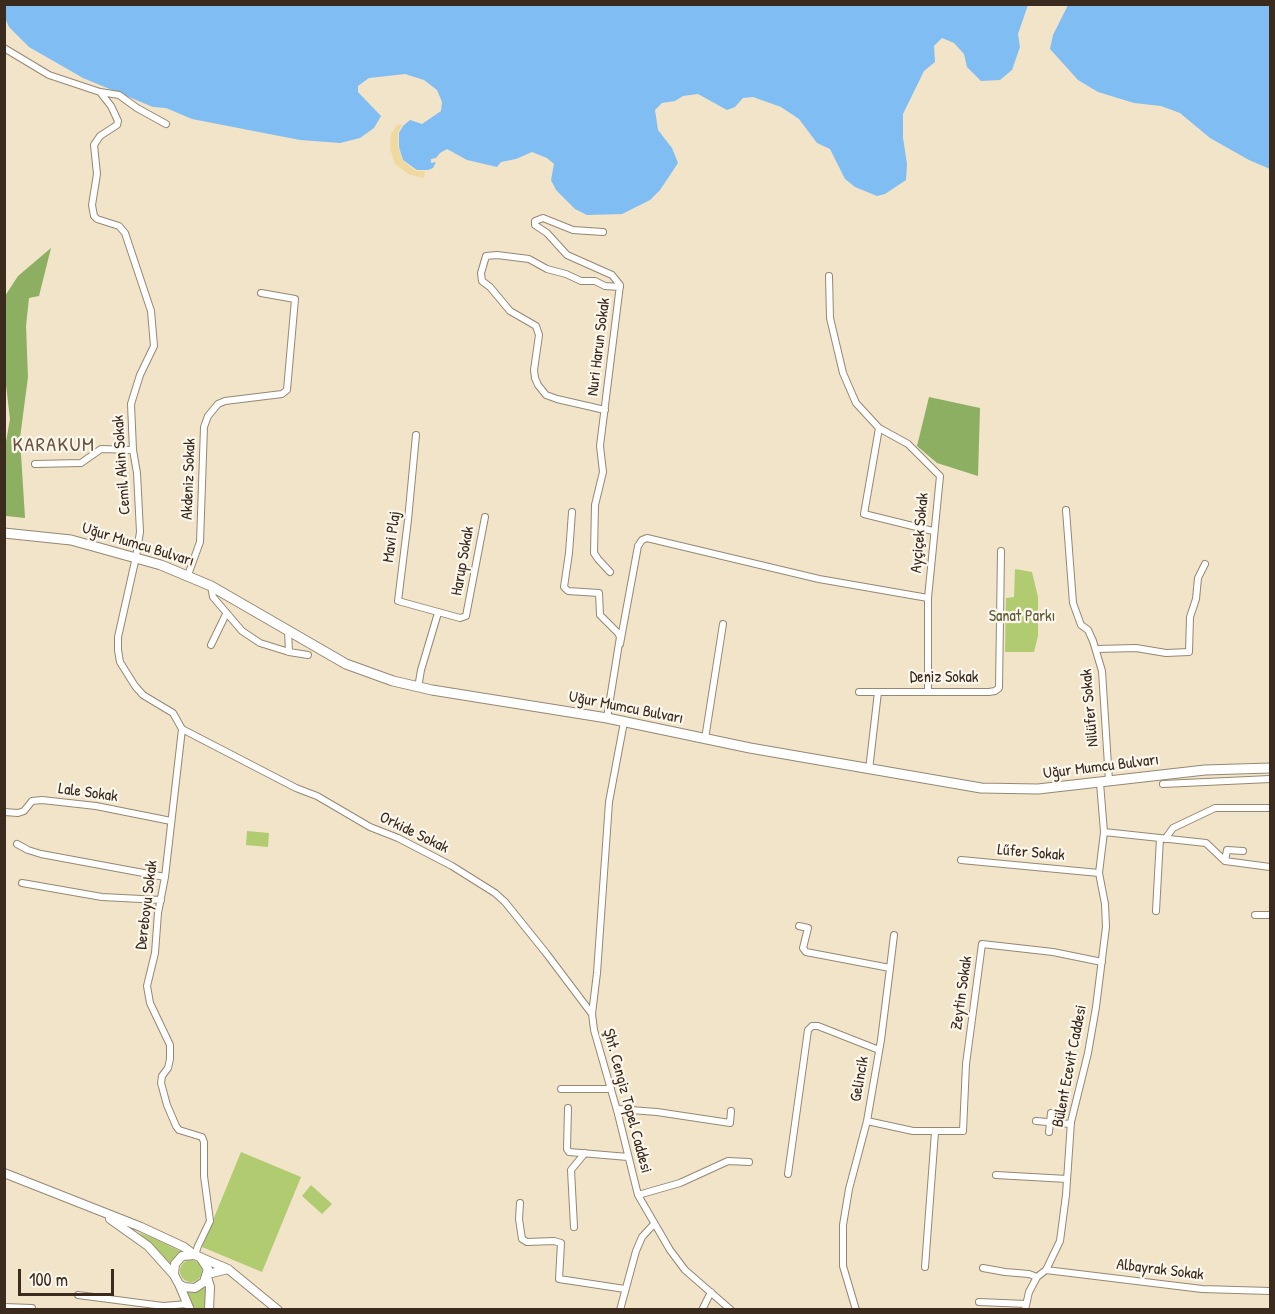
<!DOCTYPE html>
<meta charset="utf-8">
<style>
body{margin:0}
#map{position:relative;width:1275px;height:1314px;overflow:hidden;background:#f1e4c8;font-family:"Patrick Hand",sans-serif}
canvas{display:block}
.frame{position:absolute;inset:0;border:6px solid #3b2a1e;pointer-events:none}
.scale{position:absolute;left:18px;top:1269px;width:96px;height:27px;box-sizing:border-box;border:3px solid #3b2a1e;border-top:0;padding-left:8px;font-size:18px;line-height:21px;white-space:nowrap;color:#3b2a1e;-webkit-text-stroke:4px #fbf7ec;paint-order:stroke}
</style>
<div id="map">
<canvas width="1275" height="1314"></canvas>
<div class="frame"></div>
<div class="scale">100 m</div>
</div>
<script>
const ctx = document.querySelector('canvas').getContext('2d');
ctx.lineJoin = 'round';
function fill(path, color) {
  ctx.fillStyle = color;
  ctx.fill(path, 'evenodd');
}
function poly(rows) {
  const path = new Path2D();
  for (const r of rows) {
    if (r.length === 3) {
      path.moveTo(r[0] + r[2], r[1]);
      path.arc(r[0], r[1], r[2], 0, 2 * Math.PI);
      continue;
    }
    path.moveTo(r[0], r[1]);
    for (let i = 2; i < r.length; i += 2) path.lineTo(r[i], r[i + 1]);
  }
  return path;
}
function strokePath(path, color, width, dash) {
  ctx.strokeStyle = color;
  ctx.lineWidth = width;
  ctx.lineCap = dash ? 'butt' : 'round';
  ctx.setLineDash(dash || []);
  ctx.stroke(path);
}
function drawText(font, color, halo, rows, align = 'center') {
  ctx.font = font + ' "Patrick Hand",sans-serif';
  ctx.lineWidth = 4.5;
  ctx.setLineDash([]);
  ctx.textBaseline = 'middle';
  ctx.strokeStyle = halo;
  ctx.fillStyle = color;
  for (const [text, x, y, turn = 0] of rows) {
    ctx.save();
    ctx.translate(x, y);
    ctx.rotate((+turn || 0) * Math.PI / 180);
    ctx.textAlign = isNaN(turn) ? turn : align;
    if (halo) ctx.strokeText(text, 0, 0);
    ctx.fillText(text, 0, 0);
    ctx.restore();
  }
}
const green = poly([
 [1015,569,1032,572,1038,597,1038,636,1034,652,1005,652,1006,598,1014,597],
 [247,831,269,833,268,847,246,845],
 [241,1152,301,1177,262,1272,202,1247],
 [311,1185,332,1204,322,1214,302,1196],
 [138,1232,155,1239,182,1252,171,1264],
 [191,1271,11],
 [206,1287,205,1309,194,1309,186,1292,195,1292]
]);
const forest = poly([
 [51,248,39,296,29,298,26,326,28,377,20,438,25,518,6,516,4,453,10,419,4,368,5,296,18,276],
 [929,397,980,408,978,476,937,463,917,446]
]);
const sand = poly([
 [402,124,398,133,398,147,403,161,416,171,425,171,424,178,408,174,395,164,390,149,391,134,397,125]
]);
const water = poly([
 [4,5,1028,5,1018,34,1020,47,1012,70,1000,80,981,81,967,67,964,54,954,43,942,38,934,46,935,62,924,71,903,114,903,138,907,164,906,180,885,194,877,196,855,187,845,179,830,149,817,143,799,119,781,107,753,97,743,98,735,107,727,110,698,94,683,96,675,101,662,103,655,110,658,130,672,148,678,163,660,190,650,200,622,214,587,215,575,209,556,190,551,180,554,164,547,158,532,152,516,159,501,162,497,167,467,160,447,149,440,153,436,158,431,159,431,163,436,162,433,168,428,170,417,170,403,160,399,147,399,133,403,126,410,120,422,124,441,111,442,102,437,90,424,80,405,74,369,78,358,86,358,92,381,116,374,128,360,138,340,143,300,140,192,119,166,108,153,107,83,78,29,47,9,27,5,18],
 [1068,5,1270,5,1270,169,1249,160,1210,138,1180,113,1161,106,1134,103,1098,92,1078,80,1050,49,1053,35]
]);
const minor = poly([
 [4,48,49,75,100,92,111,106,118,121,117,125,100,136,94,145,97,174,92,205,94,216,97,219,119,226,125,233,151,311,154,346,140,375,131,404,133,450,137,473,140,532,136,557,118,637,118,650,120,662,135,686,143,695,173,713,182,729,165,877,158,913,155,953,147,986,150,1003,170,1045,170,1059,168,1068,162,1076,161,1083,167,1105,176,1126,179,1130,202,1137,204,1142,204,1176,210,1221,198,1246,195,1255],
 [100,92,119,95,137,108,166,124],
 [603,232,573,230,543,218,535,221,535,225,547,233,567,255,612,275,620,285,600,446,603,472,595,505,594,553,598,559,610,572],
 [829,276,830,318,843,373,856,403,879,428,908,444,940,476,928,598,928,692],
 [605,410,557,399,546,395,538,385,535,378,534,370,539,335,536,326,510,311,490,287,482,281,481,273,486,256,497,255,529,259,547,269,566,274,581,281,595,281,605,286,620,287],
 [879,428,864,514,933,531],
 [416,435,408,520,398,601,460,618,466,616,485,517],
 [35,464,81,463,101,449,133,450],
 [1066,510,1073,603,1081,625,1088,630,1093,641,1102,671,1109,781],
 [572,512,569,553,564,587,568,591,599,593,600,615,618,633,620,637,607,718],
 [188,575,200,542,204,427,208,416,218,404,225,401,282,394,287,390,295,299,261,293],
 [211,586,213,597,242,631,260,643,289,652,308,655],
 [288,631,289,652],
 [620,644,638,546,642,540,647,538,819,579,928,598],
 [211,645,226,614],
 [1096,649,1136,648,1166,653,1189,652,1190,617,1196,599,1198,578,1205,564],
 [418,688,421,670,438,613],
 [859,692,989,692,995,691,999,688,1001,551],
 [624,722,609,802,597,973,592,1014,594,1030,618,1114,638,1195,670,1250,685,1270,731,1310],
 [182,729,296,788,317,796,370,827,398,838,452,866,495,893,505,902,546,953,592,1014],
 [705,739,723,624],
 [869,770,878,692],
 [1163,784,1270,779],
 [4,812,18,813,24,811,32,801,42,800,96,806,171,821],
 [1104,832,1206,843,1225,861,1270,867],
 [1165,839,1173,828,1215,808,1270,808],
 [17,844,28,850,41,854,165,877],
 [961,860,1099,873],
 [1225,861,1227,850,1243,851],
 [22,883,102,897,161,900],
 [1156,911,1160,838],
 [1255,915,1270,915],
 [799,926,808,928,803,948,806,952,890,968,881,1040,867,1121,849,1189,843,1225,843,1266,856,1310],
 [890,968,894,935],
 [561,1089,611,1089],
 [568,1108,567,1149,569,1152,628,1157],
 [617,1109,657,1112,730,1123,731,1111],
 [867,1121,913,1131,963,1131,966,1064,982,944,1053,952,1102,962],
 [1036,1121,1071,1124],
 [1049,1132,1051,1113],
 [788,1174,808,1030,812,1026,818,1026,879,1050],
 [996,1175,1067,1179],
 [638,1195,680,1183,728,1161,749,1162],
 [520,1203,519,1219,522,1239,527,1242,554,1241,561,1243,559,1279,625,1289],
 [574,1227,571,1170,585,1153],
 [925,1267,935,1132],
 [983,1268,1005,1272,1029,1274,1037,1277],
 [1046,1270,1202,1289,1270,1291],
 [78,1295,163,1306,188,1304],
 [979,1302,1026,1304],
 [4,1307,32,1308],
 [620,1310,636,1251,642,1237,654,1224],
 [702,1310,711,1292],
 [1025,1310,1029,1292,1037,1277,1046,1270,1060,1241,1066,1195,1071,1122,1088,1053,1096,1007,1106,927,1105,904,1099,873,1104,832,1100,783]
]);
const tertiary = poly([
 [4,1173,141,1227,184,1247,193,1254],
 [110,1219,148,1246,174,1275],
 [200,1257,208,1269,204,1282,195,1288,184,1287,179,1284,174,1275,175,1264,182,1256,195,1255,228,1269,278,1310],
 [208,1274,228,1269],
 [207,1277,210,1287,209,1310],
 [179,1284,190,1310]
]);
const primary = poly([
 [4,533,71,540,161,565,211,586,346,664,393,681,432,690,607,718,750,748,981,788,1038,789,1205,770,1270,768]
]);
const streetNames = [
 ["Nuri Harun Sokak",599,347,-83],
 ["Cemil Akin Sokak",122,465,-94],
 ["Akdeniz Sokak",189,479,-88],
 ["Ayçiçek Sokak",920,533,-85],
 ["Mavi Plaj",392,537,-82],
 ["Uğur Mumcu Bulvarı",138,545,17],
 ["Harup Sokak",463,561,-80],
 ["Deniz Sokak",944,678],
 ["Uğur Mumcu Bulvarı",626,708,11],
 ["Nilüfer Sokak",1090,708,-95],
 ["Uğur Mumcu Bulvarı",1101,767,-7],
 ["Lale Sokak",88,793,8],
 ["Orkide Sokak",414,833,26],
 ["Lűfer Sokak",1031,853,5],
 ["Dereboyu Sokak",147,905,-83],
 ["Zeytin Sokak",962,993,-82],
 ["Bülent Ecevit Caddesi",1070,1066,-79],
 ["Gelincik",860,1079,-80],
 ["Şht. Cengiz Topel Caddesi",627,1101,75],
 ["Albayrak Sokak",1160,1270,7]
];
const parkNames = [
 ["Sanat Parkı",1022,617]
];
const quarterNames = [
 ["KARAKUM",54,446]
];
fill(green, '#b1cb70');
fill(forest, '#8caf62');
fill(sand, '#eeda9e');
fill(water, '#80bdf3');
strokePath(minor, '#968773', 8);
strokePath(tertiary, '#968773', 10);
strokePath(primary, '#968773', 11);
strokePath(minor, '#fff', 6);
strokePath(tertiary, '#fff', 8);
strokePath(primary, '#fff', 9);
drawText('16px', '#3b2a1e', '#fbf7ec', streetNames);
drawText('16px', '#5e5a37', '#fbf7ec', parkNames);
ctx.letterSpacing = '1.5px';
drawText('20px', '#6b5440', '#fbf7ec', quarterNames);
ctx.letterSpacing = '0px';
</script>
